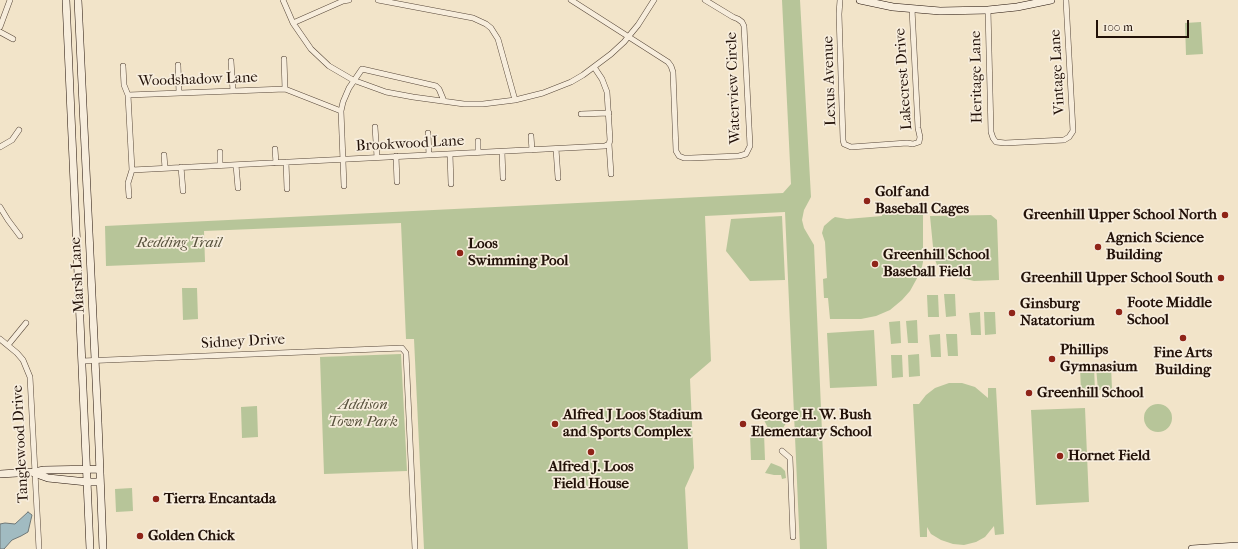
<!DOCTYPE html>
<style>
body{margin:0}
#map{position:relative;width:1238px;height:549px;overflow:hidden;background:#f2e4c9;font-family:"IM FELL French Canon",serif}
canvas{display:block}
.scale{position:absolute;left:1096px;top:20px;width:93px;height:18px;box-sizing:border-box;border:2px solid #221108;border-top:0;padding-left:5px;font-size:12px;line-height:14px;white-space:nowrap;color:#221108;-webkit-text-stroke:3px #f7eddc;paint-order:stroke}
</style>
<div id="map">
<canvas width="1238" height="549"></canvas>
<div class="scale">100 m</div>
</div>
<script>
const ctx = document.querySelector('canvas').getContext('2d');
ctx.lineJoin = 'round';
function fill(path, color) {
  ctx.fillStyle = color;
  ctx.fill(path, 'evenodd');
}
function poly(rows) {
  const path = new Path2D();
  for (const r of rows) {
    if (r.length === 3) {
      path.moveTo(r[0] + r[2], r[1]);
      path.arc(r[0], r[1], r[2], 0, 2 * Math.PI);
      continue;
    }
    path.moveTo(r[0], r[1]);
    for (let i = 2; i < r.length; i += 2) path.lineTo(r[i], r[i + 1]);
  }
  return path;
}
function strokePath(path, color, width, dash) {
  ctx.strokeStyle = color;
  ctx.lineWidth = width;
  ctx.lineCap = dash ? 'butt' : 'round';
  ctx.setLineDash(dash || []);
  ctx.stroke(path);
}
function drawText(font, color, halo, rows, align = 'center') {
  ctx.font = font + ' "IM FELL French Canon",serif';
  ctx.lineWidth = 3.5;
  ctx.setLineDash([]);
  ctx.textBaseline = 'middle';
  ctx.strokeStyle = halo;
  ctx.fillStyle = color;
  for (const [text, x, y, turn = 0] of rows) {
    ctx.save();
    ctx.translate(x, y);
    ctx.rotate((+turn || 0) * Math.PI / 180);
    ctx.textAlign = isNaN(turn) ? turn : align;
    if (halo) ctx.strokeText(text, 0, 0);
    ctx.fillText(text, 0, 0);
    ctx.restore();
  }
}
const green = poly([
 [782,0,800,0,811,197,804,210,802,220,804,228,814,245,827,549,800,549,785,212,705,216,711,361,690,379,694,468,685,488,688,549,424,549,414,339,406,339,401,223,204,231,205,262,106,266,105,226,783,193,791,184],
 [1201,22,1203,54,1186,55,1185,23],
 [901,211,902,215,923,214,923,262,921,271,910,291,902,300,890,310,876,316,861,319,830,319,828,298,824,298,823,279,827,278,825,242,822,233,824,226,832,219,835,217,847,219,882,216,882,212],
 [991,215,997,220,999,280,974,281,954,276,937,265,934,257,930,216],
 [782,216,785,280,750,281,726,251,731,219],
 [182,288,197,288,198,319,183,320],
 [944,294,955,294,956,316,946,317],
 [927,295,938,295,939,317,928,317],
 [980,312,981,335,971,335,969,313],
 [984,312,995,312,996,334,985,335],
 [917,320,918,343,908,343,906,321],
 [900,321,901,343,891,344,889,322],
 [874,330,877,386,830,388,827,333],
 [940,334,941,357,931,357,929,335],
 [946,334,957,334,958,356,948,356],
 [401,354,407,471,324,474,320,357],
 [919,354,920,376,909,377,908,355],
 [891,355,902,355,903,377,892,378],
 [1111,366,1112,389,1098,390,1096,367],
 [1094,367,1095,391,1081,391,1080,368],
 [949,383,962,383,975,387,988,398,988,388,996,388,1004,534,995,535,994,526,985,537,976,542,964,545,953,544,941,540,931,534,927,527,927,537,920,537,913,404,919,404,926,395,935,388],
 [1158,418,14],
 [257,406,258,437,242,438,241,407],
 [1085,408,1089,502,1036,505,1031,410],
 [782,411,792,414,781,431,776,435,769,430,763,418,773,415,781,415,783,413],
 [764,433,765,460,751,460,750,434],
 [771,463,781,467,785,471,786,478,782,479,781,475,774,475,765,473],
 [132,488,133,511,116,512,115,489]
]);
const water = poly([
 [28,512,32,515,28,532,21,536,12,540,4,549,0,549,0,524,5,523,15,524,28,512]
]);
const street = poly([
 [283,0,293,23,311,49,329,66,353,80,386,92,413,97,464,104,483,104,515,100,543,93,571,82,583,75,611,54,624,42,638,25,654,0],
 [378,0,473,18,486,24,491,28,498,39,515,100],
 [571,0,668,62,671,66,673,72,676,151,679,156,684,158,691,158,739,156,746,154,750,146,744,26,742,22,738,19,733,17,705,0],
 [840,0,839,14,843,140,844,144,851,147,907,143,913,144,919,142,920,137,918,128,912,9],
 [988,10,991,132,993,138,996,142,1005,143,1064,140,1069,137,1073,131,1066,0],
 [293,23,343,1,349,0],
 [0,27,10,0],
 [0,32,13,39],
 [284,59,285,89],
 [231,61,233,91],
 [178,65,179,93],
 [123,66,124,85,128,95,132,170,128,183,129,196],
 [128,95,285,89,341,111],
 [581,114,609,113],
 [375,127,377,157],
 [428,133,429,155],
 [531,136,532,150],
 [478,141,478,153],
 [609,144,611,174],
 [0,147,12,140,19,130],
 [275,149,276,163],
 [556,149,558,178],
 [220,152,220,165],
 [502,152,503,178],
 [450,154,451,184],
 [164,155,165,168],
 [396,156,397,182],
 [286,162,287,189],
 [236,165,238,188],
 [181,167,183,191],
 [132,170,605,146,609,144,610,140,607,92,602,79,594,67],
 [344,186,341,111,343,102,349,88,362,69,436,86,439,89,444,101],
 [0,207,8,220,20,236],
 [0,339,17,353,23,360,30,377,39,549],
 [8,345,26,323],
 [82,361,402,348,406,353,415,549],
 [782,451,790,458,793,537]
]);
const secondary = poly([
 [66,0,90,549],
 [78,0,98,422,103,549],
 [860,0,893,7,940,11,988,10,1017,7,1051,0],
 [34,473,48,478,87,482,100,482],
 [0,474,34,472,44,470,100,469],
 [1192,549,1238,546]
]);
const markers = [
 [867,201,4,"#8f2418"],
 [1225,215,4,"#8f2418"],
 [1098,247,4,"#8f2418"],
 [460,253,4,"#8f2418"],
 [875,264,4,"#8f2418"],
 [1221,278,4,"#8f2418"],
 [1119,312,4,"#8f2418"],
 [1012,313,4,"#8f2418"],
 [1183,338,4,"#8f2418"],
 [1052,359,4,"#8f2418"],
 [1029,393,4,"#8f2418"],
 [555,424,4,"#8f2418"],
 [743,424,4,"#8f2418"],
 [591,452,4,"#8f2418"],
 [1060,456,4,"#8f2418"],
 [156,499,4,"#8f2418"],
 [140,536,4,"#8f2418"]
];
const streetNames = [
 ["Vintage Lane",1058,72,-93],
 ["Heritage Lane",977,77,-91],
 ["Lakecrest Drive",904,79,-94],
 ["Woodshadow Lane",198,80,-2],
 ["Lexus Avenue",830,81,-92],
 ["Waterview Circle",734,88,-92],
 ["Brookwood Lane",410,144,-3],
 ["Marsh Lane",78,275,-93],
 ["Sidney Drive",243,342,-3],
 ["Tanglewood Drive",21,444,-93]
];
const poiNames = [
 ["Golf and",875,192],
 ["Baseball Cages",875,209],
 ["Greenhill Upper School North",1217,215,"right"],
 ["Agnich Science",1106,238],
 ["Building",1106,255],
 ["Loos",468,244],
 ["Swimming Pool",468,261],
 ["Greenhill School",883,255],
 ["Baseball Field",883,272],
 ["Greenhill Upper School South",1213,278,"right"],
 ["Foote Middle",1127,303],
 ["School",1127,320],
 ["Ginsburg",1020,304],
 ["Natatorium",1020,321],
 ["Phillips",1060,350],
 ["Gymnasium",1060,367],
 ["Fine Arts",1183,353,"center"],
 ["Building",1183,370,"center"],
 ["Greenhill School",1037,393],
 ["Alfred J Loos Stadium",563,415],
 ["and Sports Complex",563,432],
 ["George H. W. Bush",751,415],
 ["Elementary School",751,432],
 ["Hornet Field",1068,456],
 ["Alfred J. Loos",591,467,"center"],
 ["Field House",591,484,"center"],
 ["Tierra Encantada",164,499],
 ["Golden Chick",148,536]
];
const parkNames = [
 ["Redding Trail",179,243],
 ["Addison",363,405],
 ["Town Park",363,422]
];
fill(green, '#b7c599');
fill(water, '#a1bbc1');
strokePath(water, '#6e7777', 1);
strokePath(street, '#564638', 6);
strokePath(secondary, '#221108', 8);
strokePath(street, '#f7eddc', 5);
strokePath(secondary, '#f7eddc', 7);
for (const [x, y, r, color] of markers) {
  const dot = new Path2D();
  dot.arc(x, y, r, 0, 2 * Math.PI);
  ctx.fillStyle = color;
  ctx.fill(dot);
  strokePath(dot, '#f7eddc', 1.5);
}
drawText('15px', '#221108', '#f7eddc', streetNames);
drawText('bold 15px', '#221108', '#f7eddc', poiNames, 'left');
drawText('italic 15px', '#56503b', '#f7eddc', parkNames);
</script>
